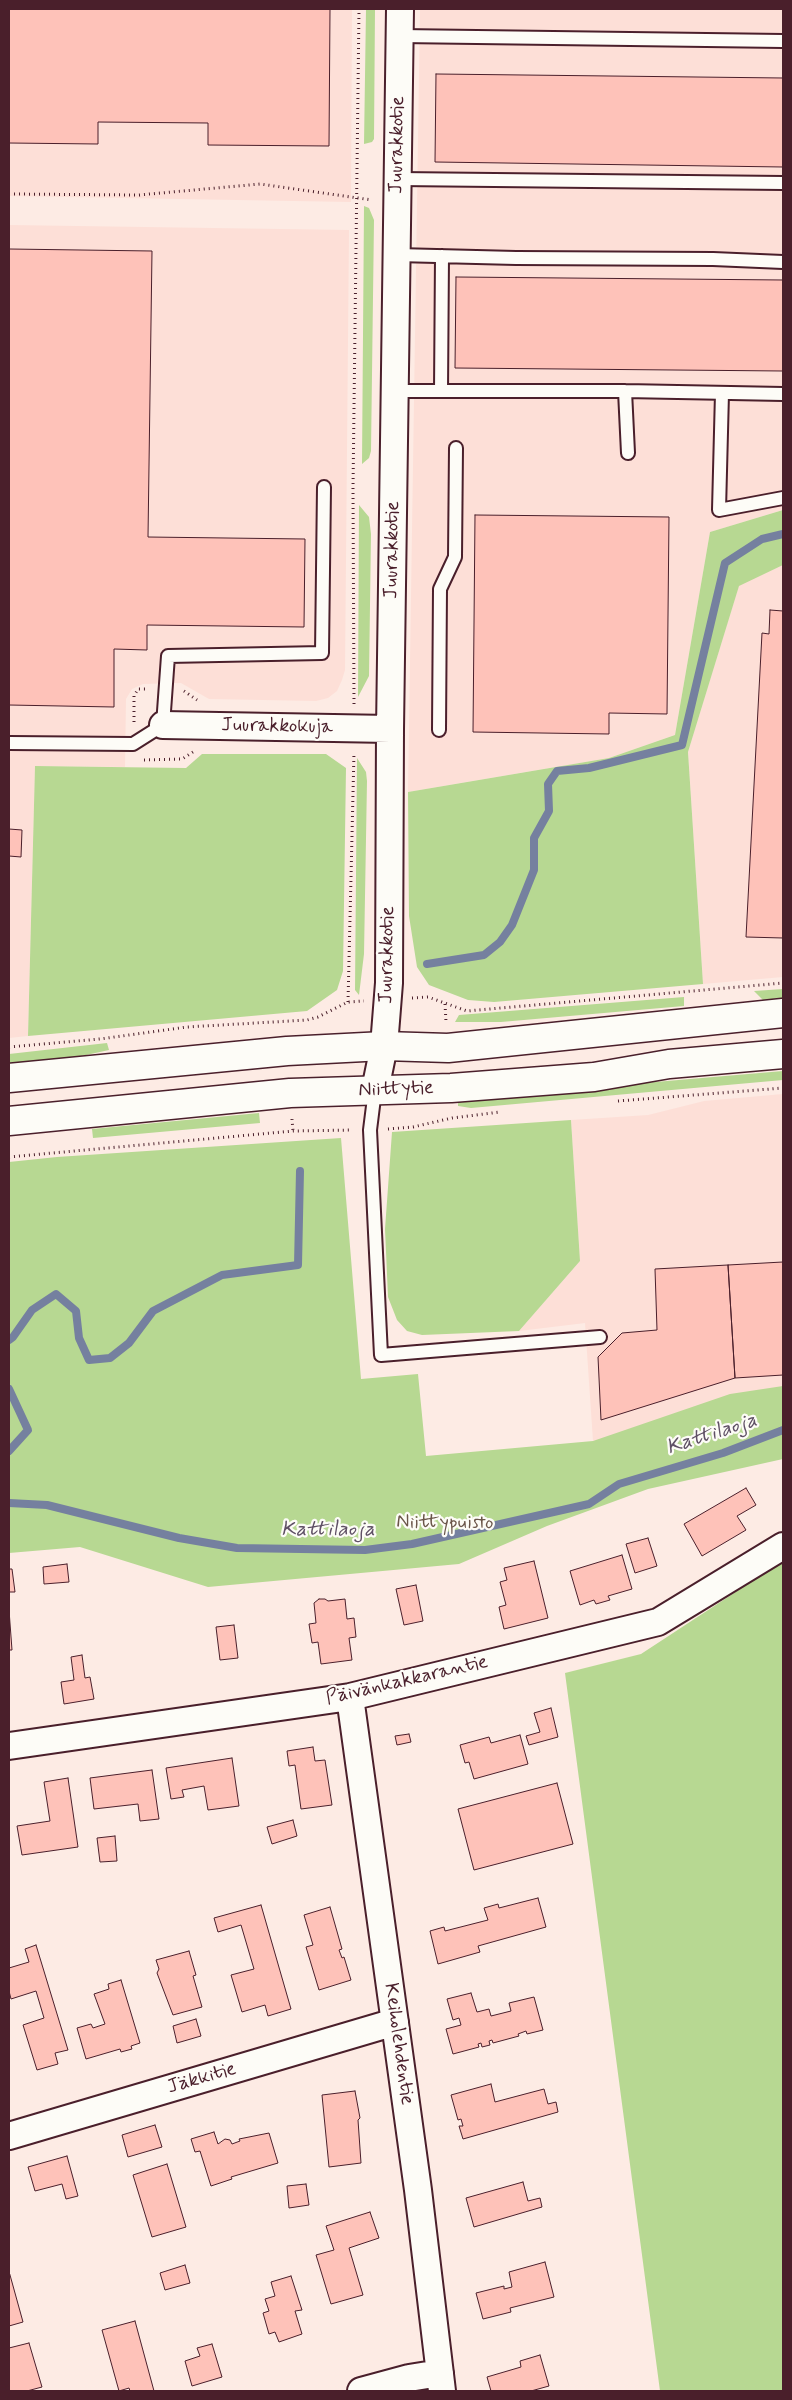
<!DOCTYPE html>
<meta charset="utf-8">
<style>
body{margin:0}
#map{position:relative;width:792px;height:2400px;overflow:hidden;background:#fdebe4;font-family:Mynerve,sans-serif}
canvas{display:block}
.frame{position:absolute;inset:0;border:10px solid #4a1f2b;pointer-events:none}
</style>
<div id="map">
<canvas width="792" height="2400"></canvas>
<div class="frame"></div>
</div>
<script>
const ctx = document.querySelector('canvas').getContext('2d');
ctx.lineJoin = 'round';
function fill(path, color) {
  ctx.fillStyle = color;
  ctx.fill(path, 'evenodd');
}
function poly(rows) {
  const path = new Path2D();
  for (const r of rows) {
    path.moveTo(r[0], r[1]);
    for (let i = 2; i < r.length; i += 2) path.lineTo(r[i], r[i + 1]);
  }
  return path;
}
function strokePath(path, color, width, dash) {
  ctx.strokeStyle = color;
  ctx.lineWidth = width;
  ctx.lineCap = dash ? 'butt' : 'round';
  ctx.setLineDash(dash || []);
  ctx.stroke(path);
}
function drawText(font, color, halo, rows, align = 'center') {
  ctx.font = font + ' Mynerve,sans-serif';
  ctx.lineWidth = 4.5;
  ctx.setLineDash([]);
  ctx.textBaseline = 'middle';
  ctx.strokeStyle = halo;
  ctx.fillStyle = color;
  for (const [text, x, y, turn = 0] of rows) {
    ctx.save();
    ctx.translate(x, y);
    ctx.rotate((+turn || 0) * Math.PI / 180);
    ctx.textAlign = isNaN(turn) ? turn : align;
    if (halo) ctx.strokeText(text, 0, 0);
    ctx.fillText(text, 0, 0);
    ctx.restore();
  }
}
const built = poly([
 [9,9,352,9,351,202,9,196],
 [420,9,783,9,783,510,710,532,675,735,609,758,408,792],
 [9,225,349,230,345,670,342,680,337,691,328,698,316,701,209,699,181,683,143,684,132,689,126,699,125,767,35,766,28,1036,9,1038],
 [783,565,783,977,703,984,688,752,739,585],
 [783,1094,783,1401,593,1441,585,1323,519,1331,580,1261,571,1120,648,1115,704,1101]
]);
const green = poly([
 [366,9,375,9,374,139,372,142,364,144],
 [364,206,369,208,374,220,371,451,369,458,362,464],
 [359,505,369,517,371,534,369,676,358,697],
 [783,510,783,565,739,586,688,752,703,984,494,1002,468,1000,429,985,417,967,409,916,408,792,609,758,675,735,710,532],
 [202,754,326,754,346,768,343,971,337,990,307,1011,28,1036,35,766,186,768],
 [357,758,366,772,367,781,364,954,359,995,355,990],
 [783,989,783,998,763,1000,754,991],
 [684,997,684,1006,501,1022,455,1022,459,1015],
 [107,1043,109,1050,77,1057,9,1063,9,1054],
 [783,1071,783,1080,471,1108,458,1106,458,1101,493,1096],
 [259,1113,260,1123,93,1138,92,1129],
 [571,1120,580,1261,519,1331,422,1335,407,1331,397,1320,388,1297,385,1229,392,1132],
 [341,1138,361,1379,418,1374,426,1456,593,1441,730,1394,783,1386,783,1459,648,1489,547,1526,459,1564,208,1587,80,1547,9,1553,9,1162,57,1157],
 [783,1561,783,2391,660,2391,565,1673,641,1654]
]);
const stream = poly([
 [427,964,484,955,500,942,512,925,534,870,534,838,549,811,548,784,557,771,589,768,682,745,725,563,762,539,783,534],
 [9,1340,13,1337,32,1310,56,1294,76,1311,79,1338,89,1360,110,1358,129,1343,153,1311,222,1275,298,1265,300,1171],
 [9,1389,28,1430,9,1451],
 [9,1503,47,1505,179,1538,237,1548,365,1550,412,1544,589,1504,619,1484,723,1453,783,1430]
]);
const building = poly([
 [9,9,330,9,329,146,208,145,208,123,98,122,98,144,9,143,9,9],
 [436,74,783,78,783,167,435,162,436,74],
 [9,249,152,251,148,537,305,539,304,627,147,625,147,650,114,649,114,707,9,705,9,249],
 [456,277,783,280,783,371,455,368,456,277],
 [475,515,669,517,667,714,609,713,609,734,473,732,475,515],
 [770,610,783,611,783,938,746,937,762,633,769,634,770,610],
 [9,829,22,830,21,857,9,856,9,829],
 [783,1262,783,1375,735,1378,728,1265,783,1262],
 [728,1265,735,1378,601,1420,598,1357,622,1333,657,1330,655,1269,728,1265],
 [746,1488,756,1505,737,1516,746,1530,702,1556,684,1524,746,1488],
 [648,1538,657,1566,635,1573,626,1544,648,1538],
 [622,1555,632,1589,608,1596,610,1600,596,1604,594,1600,580,1605,570,1571,622,1555],
 [534,1561,548,1618,504,1629,499,1607,506,1605,500,1582,507,1580,504,1568,534,1561],
 [67,1564,69,1582,44,1584,43,1567,67,1564],
 [9,1569,12,1569,15,1592,9,1592,9,1569],
 [416,1585,423,1621,404,1625,396,1589,416,1585],
 [319,1599,325,1599,328,1601,345,1599,347,1619,354,1618,356,1637,349,1638,352,1660,321,1664,318,1642,312,1643,309,1624,316,1623,314,1603,319,1599],
 [9,1610,12,1650,9,1650,9,1610],
 [234,1625,238,1658,220,1660,216,1627,234,1625],
 [82,1655,85,1678,90,1677,94,1699,64,1704,61,1682,74,1680,71,1657,82,1655],
 [551,1708,558,1737,529,1745,526,1736,540,1732,534,1713,551,1708],
 [409,1734,411,1742,397,1745,395,1736,409,1734],
 [520,1735,528,1764,474,1779,469,1762,465,1763,460,1745,489,1737,491,1743,520,1735],
 [313,1747,315,1761,325,1760,332,1805,301,1809,295,1765,289,1766,287,1751,313,1747],
 [232,1758,239,1806,208,1810,204,1786,182,1790,184,1797,171,1799,166,1768,232,1758],
 [152,1770,159,1819,140,1821,138,1804,94,1809,90,1778,152,1770],
 [68,1778,78,1847,22,1855,17,1826,50,1821,44,1782,68,1778],
 [557,1783,573,1844,474,1870,458,1809,557,1783],
 [293,1820,297,1836,272,1844,267,1827,293,1820],
 [115,1836,117,1861,100,1862,97,1838,115,1836],
 [538,1898,546,1927,478,1946,480,1952,438,1964,430,1931,444,1927,445,1931,488,1920,484,1908,498,1904,499,1908,538,1898],
 [261,1905,291,2009,268,2016,265,2005,242,2012,231,1975,254,1969,241,1925,218,1932,214,1918,261,1905],
 [330,1907,342,1949,339,1950,342,1958,344,1957,351,1980,319,1990,306,1947,313,1945,304,1915,330,1907],
 [36,1945,68,2050,55,2053,58,2064,37,2070,23,2025,44,2018,36,1991,11,1999,9,1991,9,1968,29,1962,25,1949,36,1945],
 [189,1951,196,1975,193,1976,202,2007,173,2015,157,1973,159,1969,156,1960,189,1951],
 [121,1980,140,2043,131,2046,132,2049,121,2052,120,2049,86,2059,77,2028,91,2024,93,2028,105,2024,94,1994,109,1989,108,1984,121,1980],
 [471,1993,477,2012,489,2009,491,2016,511,2011,509,2003,534,1997,543,2030,527,2034,526,2031,518,2034,519,2036,493,2043,492,2040,489,2041,490,2045,482,2047,481,2043,478,2044,479,2047,453,2054,446,2029,461,2025,459,2018,453,2020,447,1999,471,1993],
 [196,2019,201,2036,177,2043,173,2026,196,2019],
 [491,2084,495,2102,544,2089,548,2104,556,2102,558,2112,463,2139,459,2126,463,2126,461,2119,458,2120,451,2095,491,2084],
 [355,2091,360,2118,358,2120,361,2163,329,2167,322,2095,355,2091],
 [155,2125,162,2147,128,2157,122,2135,155,2125],
 [214,2132,218,2144,225,2139,230,2140,232,2144,240,2141,239,2139,269,2133,278,2163,231,2177,232,2179,211,2186,200,2151,195,2152,191,2139,214,2132],
 [67,2156,78,2196,66,2199,62,2184,35,2191,28,2167,67,2156],
 [167,2164,186,2227,152,2237,133,2175,167,2164],
 [523,2182,528,2201,540,2198,542,2207,474,2227,466,2198,523,2182],
 [306,2184,309,2205,289,2208,287,2186,306,2184],
 [370,2212,379,2238,349,2248,363,2295,331,2304,316,2255,334,2250,326,2226,370,2212],
 [545,2262,554,2297,510,2308,511,2312,483,2319,476,2293,504,2286,504,2289,512,2287,509,2272,545,2262],
 [185,2265,190,2283,165,2290,160,2273,185,2265],
 [10,2275,23,2322,9,2326,9,2276,10,2275],
 [291,2276,302,2310,295,2311,302,2334,279,2342,275,2332,269,2334,263,2313,269,2311,265,2299,275,2296,271,2282,291,2276],
 [135,2321,154,2391,130,2391,129,2388,119,2391,102,2330,135,2321],
 [29,2343,42,2387,27,2391,9,2391,9,2348,29,2343],
 [212,2344,222,2377,192,2386,185,2361,200,2356,197,2348,212,2344],
 [540,2355,549,2386,531,2391,491,2391,487,2377,521,2367,520,2361,540,2355]
]);
const path = poly([
 [9,194,139,195,260,184,372,200],
 [184,691,197,700],
 [354,704,353,488,359,9],
 [134,722,134,696,138,689,148,689],
 [144,760,182,759,193,752],
 [412,998,428,997,467,1011,783,983],
 [348,1002,354,752],
 [445,1004,446,1022],
 [9,1047,100,1039,187,1027,307,1020,318,1017,348,1002,364,1001],
 [618,1101,783,1088],
 [292,1119,293,1131],
 [388,1129,413,1127,452,1118,500,1112],
 [9,1157,293,1131,352,1130]
]);
const lane = poly([
 [400,36,783,41],
 [398,179,783,183],
 [397,255,516,258,713,259,783,262],
 [396,391,625,391,783,394],
 [441,391,442,256],
 [625,391,628,453],
 [722,393,719,510,783,498],
 [439,730,440,589,455,557,456,448],
 [9,743,133,744,163,725,168,656,322,653,324,487],
 [375,1090,370,1130,381,1355,600,1337]
]);
const street = poly([
 [163,725,390,729],
 [375,1090,384,1046,389,983,390,729,400,9],
 [350,1697,418,2190,442,2391],
 [9,1746,350,1697,658,1622,783,1546],
 [9,2136,395,2022],
 [361,2391,409,2378,440,2373]
]);
const secondary = poly([
 [9,1078,287,1051,384,1046,448,1048,783,1013],
 [9,1121,290,1093,451,1088,594,1077,669,1064,783,1054]
]);
const streetNames = [
 ["Juurakkotie",398,145,-89],
 ["Juurakkotie",393,550,-89],
 ["Juurakkokuja",277,727,1],
 ["Juurakkotie",388,955,-89],
 ["Niittytie",396,1090,-2],
 ["Päivänkakkarantie",407,1681,-13],
 ["Keiholehdentie",398,2044,82],
 ["Jäkkitie",202,2079,-16]
];
const parkNames = [
 ["Niittypuisto",445,1524]
];
const waterNames = [
 ["Kattilaoja",712,1435,-18],
 ["Kattilaoja",328,1531]
];
fill(built, '#fddfd7');
fill(green, '#b7d892');
strokePath(stream, '#75809f', 8);
fill(building, '#fec2b9');
strokePath(building, '#4a1f2b', 1);
strokePath(lane, '#4a1f2b', 16);
strokePath(street, '#4a1f2b', 30);
strokePath(secondary, '#4a1f2b', 31);
strokePath(path, '#4a1f2b', 3, [1, 4]);
strokePath(lane, '#fdfcf7', 12);
strokePath(street, '#fdfcf7', 26);
strokePath(secondary, '#fdfcf7', 28);
drawText('20px', '#4a1f2b', '#fdfcf7', streetNames);
drawText('20px', '#6b564a', '#fdfcf7', parkNames);
drawText('italic 21px', '#5f5065', '#fdfcf7', waterNames);
</script>
